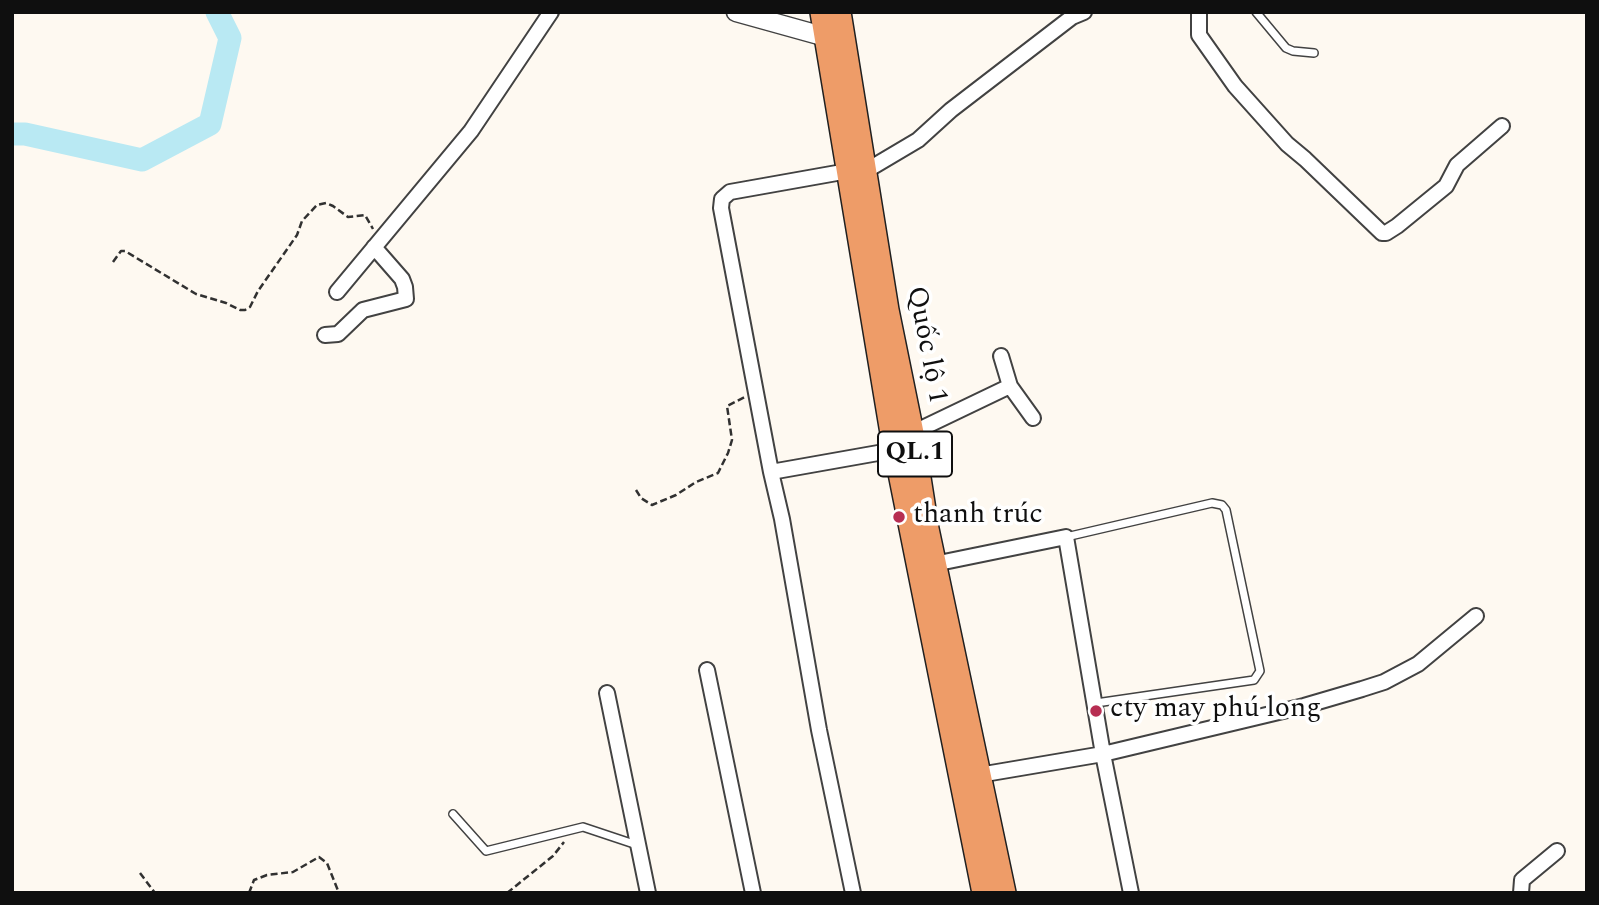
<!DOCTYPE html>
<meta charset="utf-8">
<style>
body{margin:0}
#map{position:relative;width:1599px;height:905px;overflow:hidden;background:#fef9f1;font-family:Spectral,serif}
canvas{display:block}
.frame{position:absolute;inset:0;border:14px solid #0f0f0f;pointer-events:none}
</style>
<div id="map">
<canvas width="1599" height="905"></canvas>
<div class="frame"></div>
</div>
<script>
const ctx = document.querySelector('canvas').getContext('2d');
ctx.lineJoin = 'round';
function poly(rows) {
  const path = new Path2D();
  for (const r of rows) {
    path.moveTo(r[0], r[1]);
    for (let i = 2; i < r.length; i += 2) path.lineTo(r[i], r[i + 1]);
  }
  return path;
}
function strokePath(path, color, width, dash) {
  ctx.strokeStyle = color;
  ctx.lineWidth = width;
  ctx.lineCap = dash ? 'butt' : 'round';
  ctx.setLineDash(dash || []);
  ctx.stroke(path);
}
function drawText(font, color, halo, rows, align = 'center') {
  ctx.font = font + ' Spectral,serif';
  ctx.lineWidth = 7;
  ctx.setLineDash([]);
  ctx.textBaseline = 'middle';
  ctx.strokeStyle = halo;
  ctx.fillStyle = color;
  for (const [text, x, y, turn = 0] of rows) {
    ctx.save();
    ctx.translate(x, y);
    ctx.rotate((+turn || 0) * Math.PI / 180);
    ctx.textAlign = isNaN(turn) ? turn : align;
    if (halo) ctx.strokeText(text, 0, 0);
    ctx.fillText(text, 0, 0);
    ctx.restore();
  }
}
const river = poly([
 [12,134,25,134,142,160,210,124,230,38,217,12]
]);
const path = poly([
 [113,262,121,251,125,251,196,294,226,303,240,310,245,310,250,307,258,291,297,235,302,221,317,205,326,203,333,206,348,217,365,215,373,229],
 [636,490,641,498,652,505,676,495,696,482,718,473,728,453,732,440,727,406,745,397],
 [140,873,155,893],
 [249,893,254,880,267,875,293,872,319,857,327,863,339,893],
 [507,893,553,856,564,842]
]);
const service = poly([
 [1256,12,1286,48,1293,51,1314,53],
 [1066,537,1212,503,1222,505,1226,510,1260,671,1254,680,1096,703],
 [453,814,486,851,583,827,637,845]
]);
const minor = poly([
 [1199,12,1199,35,1235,86,1287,144,1305,159,1382,233,1386,233,1397,226,1446,186,1457,165,1502,126],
 [848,171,730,192,722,199,721,208,771,472,782,519,819,730,853,893],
 [864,172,918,140,951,110,1072,17,1084,12],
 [337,292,471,131,551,12],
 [325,335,338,334,363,310,406,299,405,287,402,279,374,247],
 [1001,356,1010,386],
 [912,433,1010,386,1033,418],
 [771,472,895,450],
 [934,564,1066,537,1103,754,1131,893],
 [707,670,753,893],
 [607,693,648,893],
 [979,775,1103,754,1304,706,1362,689,1384,682,1418,664,1476,616],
 [1521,893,1522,880,1557,851]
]);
const tertiary = poly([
 [736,12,826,37]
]);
const trunk = poly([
 [822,12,892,433,984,893],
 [839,12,887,310,912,433,927,529,1004,893]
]);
const markers = [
 [899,517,7,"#b72e52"],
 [1096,711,7,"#b72e52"]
];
const shields = [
 [915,454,74]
];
const shieldNames = [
 ["QL.1",915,454]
];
const streetNames = [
 ["Quốc lộ 1",925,345,79]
];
const poiNames = [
 ["thanh trúc",913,517],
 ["cty may phú long",1110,711]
];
strokePath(river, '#b9e9f3', 23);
strokePath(service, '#424242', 10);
strokePath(minor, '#424242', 18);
strokePath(tertiary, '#424242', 21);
strokePath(trunk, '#202020', 26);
strokePath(path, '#313131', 2.5, [7, 3.5]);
strokePath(service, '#fff', 7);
strokePath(minor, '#fff', 14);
strokePath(tertiary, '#fff', 18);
strokePath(trunk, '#ee9c68', 23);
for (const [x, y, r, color] of markers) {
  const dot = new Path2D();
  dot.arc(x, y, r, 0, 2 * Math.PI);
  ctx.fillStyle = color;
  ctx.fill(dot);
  strokePath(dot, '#fff', 2.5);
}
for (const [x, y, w] of shields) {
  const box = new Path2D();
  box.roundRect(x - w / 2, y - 22.5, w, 45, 5);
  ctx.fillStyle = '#fff';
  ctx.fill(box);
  strokePath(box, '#0f0f0f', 2);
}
drawText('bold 26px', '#0f0f0f', null, shieldNames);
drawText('28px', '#0f0f0f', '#fff', streetNames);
drawText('28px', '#0f0f0f', '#fff', poiNames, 'left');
</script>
